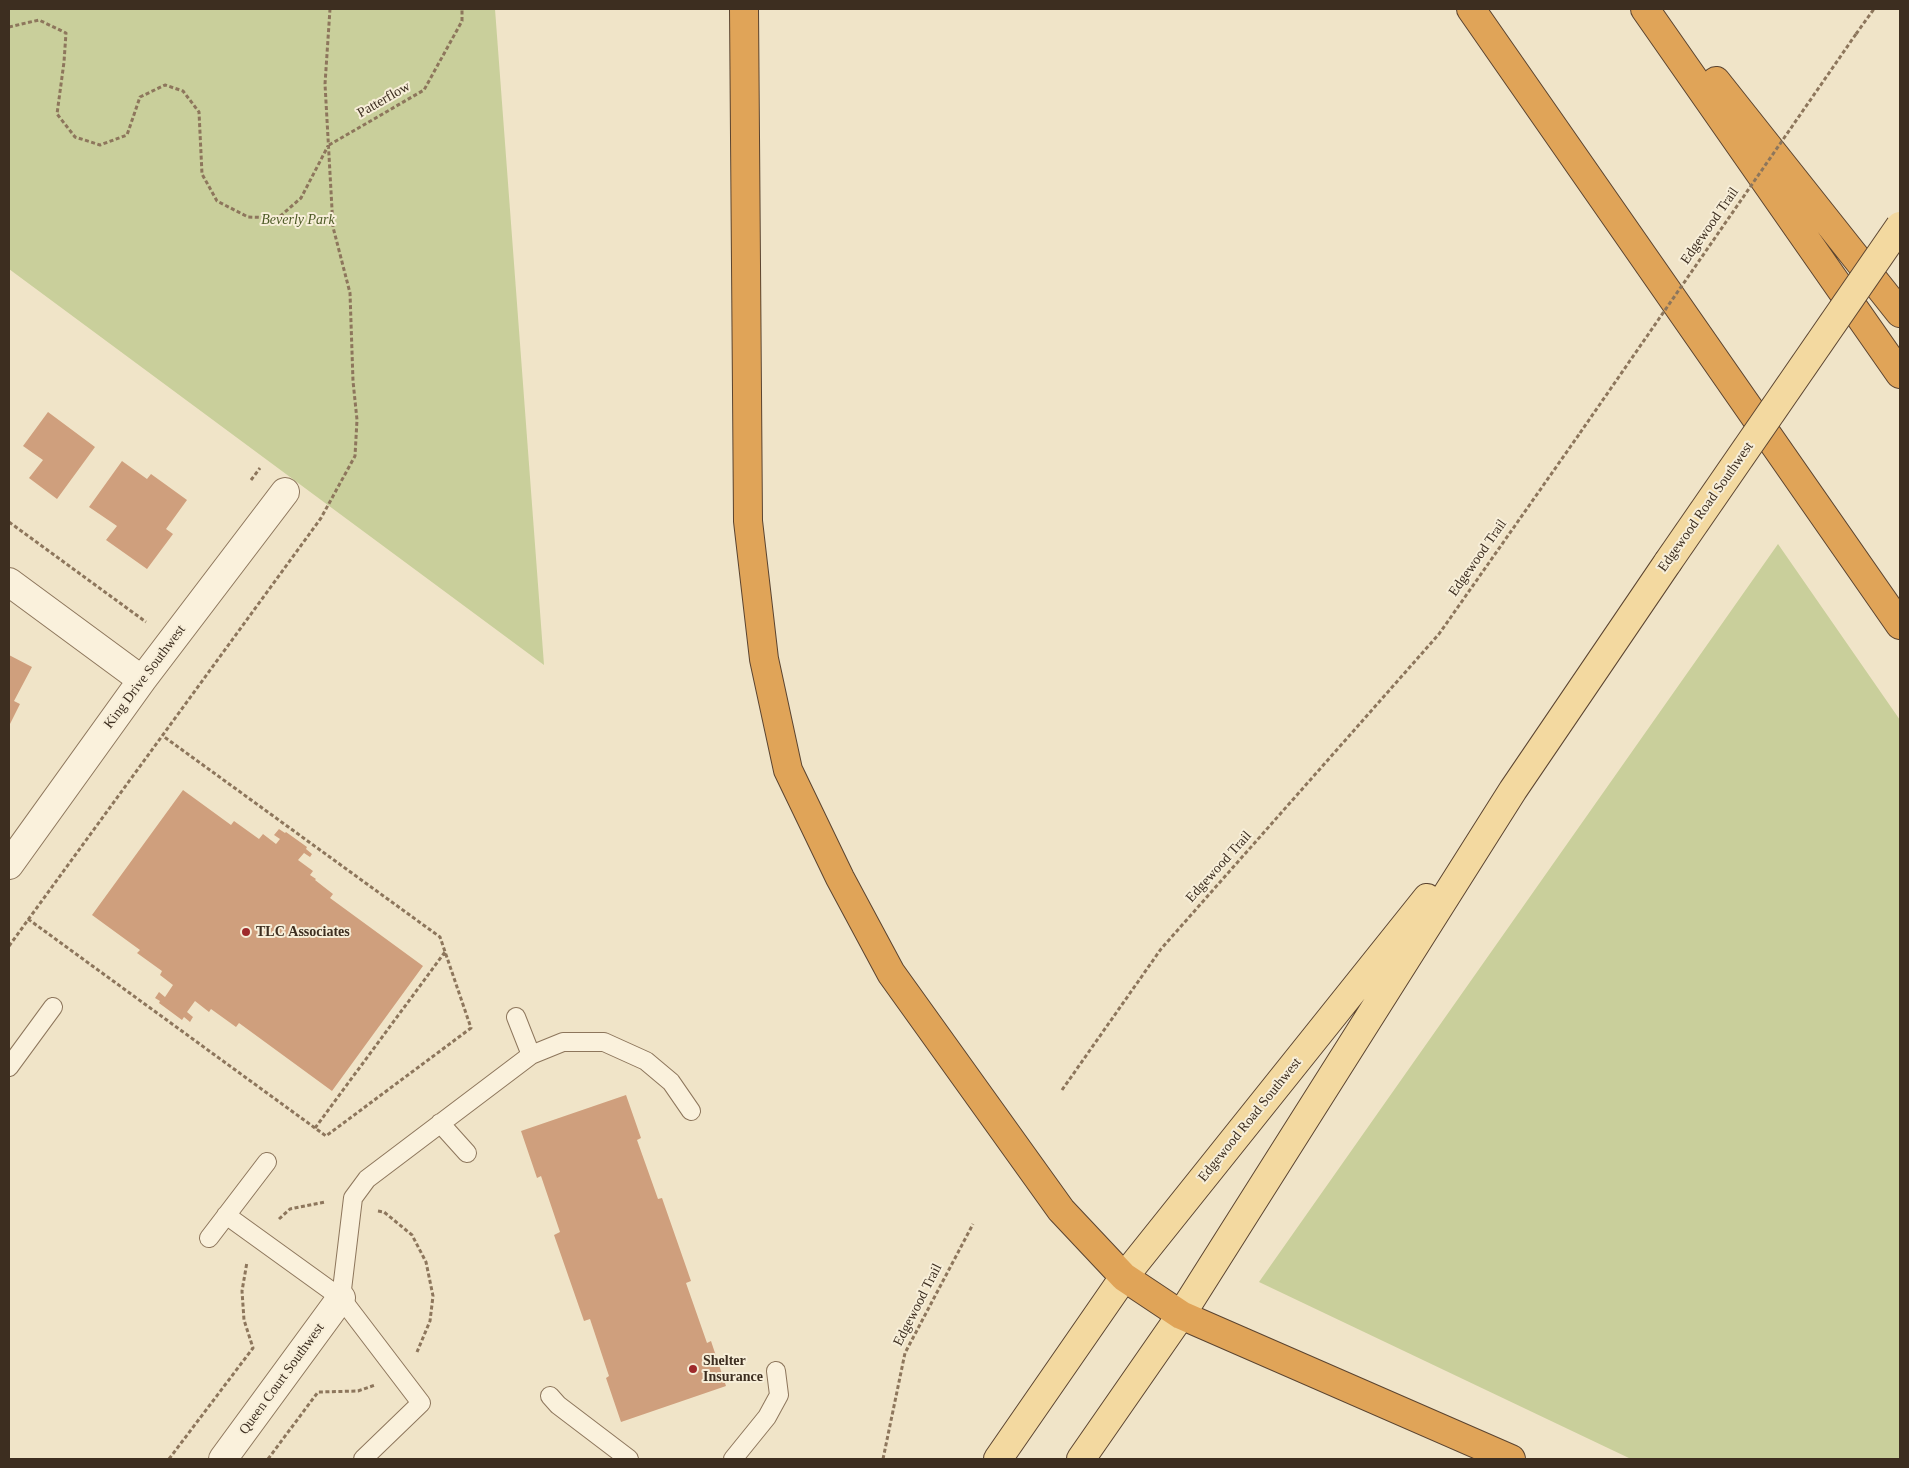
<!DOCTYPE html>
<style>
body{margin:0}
#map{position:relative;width:1909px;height:1468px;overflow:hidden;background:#f0e4c8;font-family:Georgia,serif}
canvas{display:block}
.frame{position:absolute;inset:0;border:10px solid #3d2e20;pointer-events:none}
</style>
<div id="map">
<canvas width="1909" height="1468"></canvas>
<div class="frame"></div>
</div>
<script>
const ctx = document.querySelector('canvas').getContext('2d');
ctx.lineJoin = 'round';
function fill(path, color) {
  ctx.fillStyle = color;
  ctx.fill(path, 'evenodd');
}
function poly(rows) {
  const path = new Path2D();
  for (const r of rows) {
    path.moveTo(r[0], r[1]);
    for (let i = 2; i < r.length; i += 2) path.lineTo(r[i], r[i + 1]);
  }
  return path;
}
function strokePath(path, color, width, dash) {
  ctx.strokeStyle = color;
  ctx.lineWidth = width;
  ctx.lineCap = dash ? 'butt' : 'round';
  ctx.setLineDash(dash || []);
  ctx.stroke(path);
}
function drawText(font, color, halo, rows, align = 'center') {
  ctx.font = font + ' Georgia,serif';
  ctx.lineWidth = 4;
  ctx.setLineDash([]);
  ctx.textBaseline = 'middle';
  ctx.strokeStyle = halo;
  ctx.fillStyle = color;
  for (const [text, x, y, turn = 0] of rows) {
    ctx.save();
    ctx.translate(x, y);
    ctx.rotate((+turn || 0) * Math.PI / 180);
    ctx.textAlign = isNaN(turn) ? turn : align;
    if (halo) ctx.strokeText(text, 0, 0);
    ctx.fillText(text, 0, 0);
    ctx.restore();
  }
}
const green = poly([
 [9,9,495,9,544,665,9,269],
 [1778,544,1900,720,1900,1459,1631,1459,1259,1282]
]);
const building = poly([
 [48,412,95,447,57,499,29,478,43,460,23,446],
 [122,461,147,479,151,474,187,500,166,529,173,534,147,569,106,540,117,526,89,507],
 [9,655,32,667,14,701,20,704,9,726],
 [183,790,231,825,234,821,259,839,263,834,276,844,280,839,274,835,279,829,285,833,286,832,307,847,306,849,312,854,310,857,304,853,298,860,313,871,310,875,316,879,315,880,333,894,330,898,423,966,332,1091,239,1023,236,1027,211,1009,209,1012,195,1001,187,1012,193,1017,190,1022,184,1017,182,1020,159,1003,160,1001,155,998,159,992,165,997,173,985,160,975,162,971,137,953,140,950,92,915],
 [626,1095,641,1138,637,1140,658,1199,662,1198,691,1281,686,1283,707,1343,711,1341,726,1386,621,1422,606,1378,609,1376,590,1319,584,1321,554,1235,560,1232,541,1176,537,1178,521,1131]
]);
const path = poly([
 [9,27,39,20,66,33,64,62,57,114,75,137,100,145,127,135,140,97,165,85,183,91,199,112,202,174,217,201,248,217,278,218,301,198,328,146],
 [1856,34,1874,9],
 [329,145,424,90,462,21,462,9],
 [251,480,260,468],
 [9,522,146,622],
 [28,919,326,1136,471,1028,440,937,163,736],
 [9,946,321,518,355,456,357,420,353,381,350,293,333,227,325,84,330,9],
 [1062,1090,1161,949,1439,634,1580,433],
 [315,1128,445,952],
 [378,1211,384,1212,412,1235,426,1262,433,1296,430,1321,417,1352],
 [279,1219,290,1209,325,1202],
 [169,1459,253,1348,244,1320,242,1291,247,1262],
 [268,1459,318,1392,358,1391,375,1385],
 [883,1459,905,1353,973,1224]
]);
const lane = poly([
 [516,1017,531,1055],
 [9,1067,53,1007],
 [440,1123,467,1153],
 [226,1215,341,1298,421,1403,363,1459],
 [209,1238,267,1162],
 [341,1298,353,1198,367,1179,531,1055,563,1042,604,1042,646,1061,671,1082,691,1111],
 [550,1396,558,1405,629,1459],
 [733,1459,767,1417,779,1395,776,1371]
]);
const street = poly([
 [9,582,142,680],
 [9,865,142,680,285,492],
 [223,1459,341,1298]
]);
const primary = poly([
 [998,1459,1124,1277,1427,898],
 [1081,1459,1181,1315,1513,790,1668,562]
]);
const highway = poly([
 [744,9,748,521,764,659,788,770,840,878,891,973,1061,1210,1124,1277,1181,1315,1511,1459],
 [1471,9,1900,625],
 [1645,9,1900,374],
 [1716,81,1900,313]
]);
const pathBridge = poly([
 [1580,433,1856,34]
]);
const primaryBridge = poly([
 [1668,562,1900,226]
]);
const markers = [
 [246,932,5,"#9e2a2b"],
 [693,1369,5,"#9e2a2b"]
];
const streetNames = [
 ["Patterflow",384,100,-30],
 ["Edgewood Trail",1710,226,-55],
 ["Edgewood Road Southwest",1706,507,-55],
 ["Edgewood Trail",1478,558,-55],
 ["King Drive Southwest",145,677,-53],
 ["Edgewood Trail",1219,867,-48],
 ["Edgewood Road Southwest",1250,1120,-51],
 ["Edgewood Trail",918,1305,-63],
 ["Queen Court Southwest",282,1379,-54]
];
const parkNames = [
 ["Beverly Park",298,220]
];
const poiNames = [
 ["TLC Associates",256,932],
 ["Shelter",703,1361],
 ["Insurance",703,1377]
];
fill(green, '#c9cf9b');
fill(building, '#cf9f7d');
strokePath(lane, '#8d765c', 20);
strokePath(street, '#8d765c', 30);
strokePath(primary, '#5b4430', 30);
strokePath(highway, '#5b4430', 30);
strokePath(path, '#8d765c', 3, [4, 2.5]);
strokePath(lane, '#faf1dc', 18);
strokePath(street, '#faf1dc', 28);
strokePath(primary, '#f3d9a0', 28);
strokePath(highway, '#e0a458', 28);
strokePath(primaryBridge, '#5b4430', 30, []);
strokePath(pathBridge, '#8d765c', 3, [4, 2.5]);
strokePath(primaryBridge, '#f3d9a0', 28);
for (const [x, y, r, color] of markers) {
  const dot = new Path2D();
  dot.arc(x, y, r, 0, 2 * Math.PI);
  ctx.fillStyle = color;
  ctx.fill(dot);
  strokePath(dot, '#f7eed8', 2);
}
drawText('14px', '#3d2e20', '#f7eed8', streetNames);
drawText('italic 14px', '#4d5a26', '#f7eed8', parkNames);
drawText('bold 14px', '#3d2e20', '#f7eed8', poiNames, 'left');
</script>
